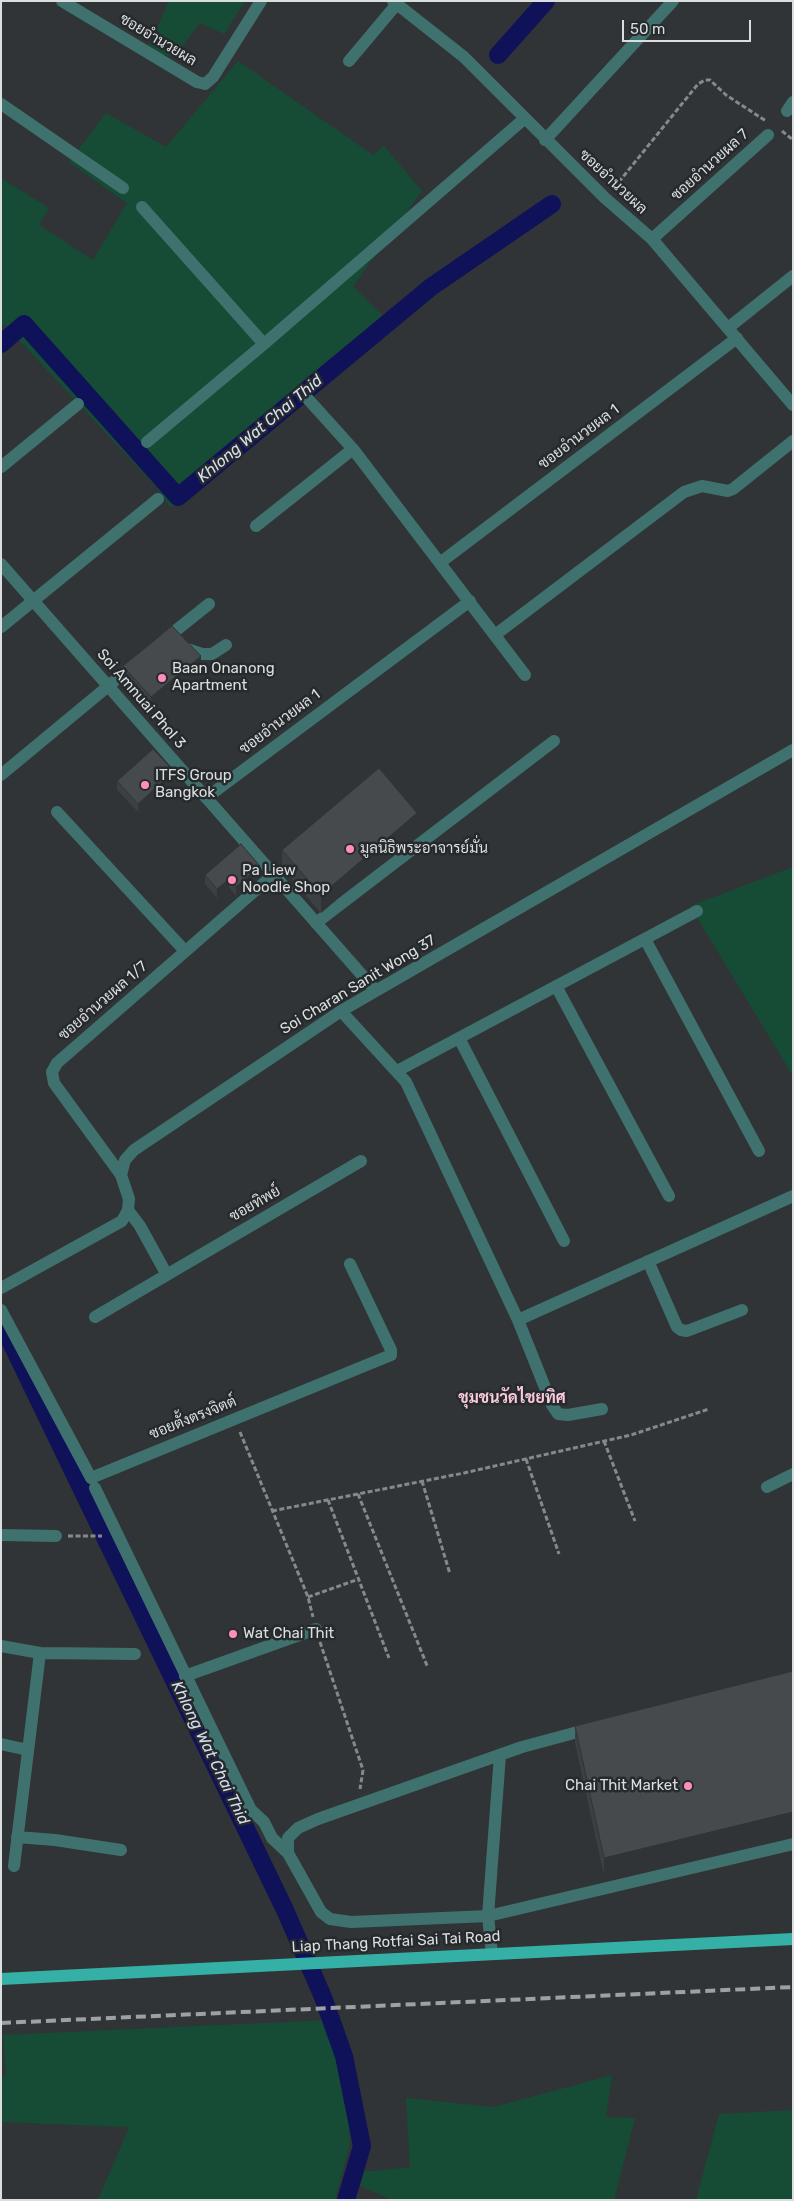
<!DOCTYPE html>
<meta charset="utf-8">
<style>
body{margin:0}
#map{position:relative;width:794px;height:2201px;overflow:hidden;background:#303436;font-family:Rubik,sans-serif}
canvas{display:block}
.frame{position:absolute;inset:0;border:2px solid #dbdedf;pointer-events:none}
.scale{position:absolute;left:622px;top:20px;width:129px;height:22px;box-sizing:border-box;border:2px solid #dbdedf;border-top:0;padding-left:6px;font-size:15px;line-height:18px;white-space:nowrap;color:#dbdedf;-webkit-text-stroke:4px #262a2c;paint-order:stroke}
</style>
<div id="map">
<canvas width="794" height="2201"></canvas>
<div class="frame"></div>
<div class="scale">50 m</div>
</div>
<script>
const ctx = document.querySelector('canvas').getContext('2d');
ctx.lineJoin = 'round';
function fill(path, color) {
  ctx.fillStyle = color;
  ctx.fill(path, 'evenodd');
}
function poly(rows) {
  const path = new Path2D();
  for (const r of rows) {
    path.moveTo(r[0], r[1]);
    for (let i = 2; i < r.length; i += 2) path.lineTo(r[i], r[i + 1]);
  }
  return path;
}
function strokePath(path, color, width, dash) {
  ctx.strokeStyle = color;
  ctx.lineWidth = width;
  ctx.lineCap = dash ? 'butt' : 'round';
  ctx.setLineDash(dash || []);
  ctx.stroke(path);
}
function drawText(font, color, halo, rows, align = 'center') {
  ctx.font = font + ' Rubik,Sarabun,sans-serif';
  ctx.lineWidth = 5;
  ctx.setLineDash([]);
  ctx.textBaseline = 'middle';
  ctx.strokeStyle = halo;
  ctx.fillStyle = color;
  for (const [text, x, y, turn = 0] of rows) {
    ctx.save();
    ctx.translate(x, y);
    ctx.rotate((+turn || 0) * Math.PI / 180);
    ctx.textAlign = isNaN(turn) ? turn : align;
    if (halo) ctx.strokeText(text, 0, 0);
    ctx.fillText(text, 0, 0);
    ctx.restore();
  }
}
const green = poly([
 [169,1,245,1,224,34,200,23,174,57,146,52],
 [238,61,373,155,384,146,422,191,353,286,383,316,305,379,170,508,158,489,5,325,1,327,1,178,49,208,39,225,93,260,127,203,69,162,106,113,166,147],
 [793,867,793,1076,690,906],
 [328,2020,348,2108,350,2144,335,2200,98,2200,129,2127,1,2122,1,2081,6,2073,3,2035],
 [612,2075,606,2117,635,2118,614,2200,392,2200,360,2186,364,2172,410,2167,406,2098,494,2107],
 [793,2110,793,2200,696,2200,719,2114]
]);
const canal = poly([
 [498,55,546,1],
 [1,344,24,324,178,497,431,287,552,204],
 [1,1322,285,1910,323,1997,344,2056,362,2146,346,2200]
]);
const path = poly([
 [782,131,793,140],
 [614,188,698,84,705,80,710,80,726,95,766,121],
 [240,1432,308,1597,313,1617],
 [604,1441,635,1521],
 [526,1459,559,1554],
 [422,1481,450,1574],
 [358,1494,428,1668],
 [328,1500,389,1658],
 [272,1511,464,1473,631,1435,709,1409],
 [68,1536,102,1536],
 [308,1597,359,1579],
 [320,1642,363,1770,360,1789]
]);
const minor = poly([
 [62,1,197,82,205,84,213,77,261,1],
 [393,1,464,57,605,198,652,239,793,405],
 [349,61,396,5],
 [1,104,123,188],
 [787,111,793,102],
 [545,140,673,1],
 [142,207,264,344],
 [652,239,768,135],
 [728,328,793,276],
 [307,398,353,449,525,675],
 [147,442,264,344,524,119],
 [1,467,78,404],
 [256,526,353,449],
 [441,562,737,338],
 [1,564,376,991],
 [1,627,158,499],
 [495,635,684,492,702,486,728,491,733,489,793,441],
 [164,640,209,604],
 [184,648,202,654,212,654,226,645],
 [1,775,135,664],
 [206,798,470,601],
 [57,812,185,951],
 [316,923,554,741],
 [645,939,759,1151],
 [556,986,669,1196],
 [341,1011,406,1082,518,1320,552,1405,558,1414,568,1415,602,1409],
 [459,1038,564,1241],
 [397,1071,697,911],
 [121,1175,54,1083,52,1072,57,1063,273,875],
 [128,1210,140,1226,167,1275],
 [648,1261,677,1327,681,1330,687,1331,742,1310],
 [1,1288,122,1221,128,1210,129,1199,121,1175,125,1160,134,1150,341,1011,793,750],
 [1,1310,91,1478,391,1355,391,1350,350,1264],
 [95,1317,361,1161],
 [518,1320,793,1196],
 [767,1487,793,1474],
 [95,1488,251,1810,264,1822,272,1838,288,1853],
 [1,1535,56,1536],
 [1,1646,40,1653,135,1654],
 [185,1676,316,1629],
 [589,1729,522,1747,318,1819,298,1828,288,1838,288,1853,321,1912,330,1919,351,1922,488,1916,793,1844],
 [1,1744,28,1750],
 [17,1837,55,1840,121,1850],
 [14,1866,40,1653],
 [492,1954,488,1916,500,1755]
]);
const major = poly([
 [1,1979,793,1939]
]);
const rail = poly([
 [1,2023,793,1987]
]);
const wall = poly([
 [123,666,201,673,151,715,123,683],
 [174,780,138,812,117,790,117,781],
 [417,831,321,913,282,868,282,850],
 [205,875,260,875,236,896,229,887,217,898,205,884],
 [793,1671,604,1875,575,1743,575,1726]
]);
const shadedWall = poly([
 [201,656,201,673,151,715,151,697],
 [174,771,174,780,138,812,138,804],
 [417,813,417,831,321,913,321,895],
 [260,866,260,875,236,896,236,887],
 [229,879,229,887,217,898,217,889],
 [793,1812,793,1829,604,1875,604,1858]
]);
const building = poly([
 [172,626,201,656,151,697,123,666,172,626],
 [153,749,174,771,138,804,117,781,153,749],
 [379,768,417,813,321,895,282,850,379,768],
 [241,844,260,866,236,887,229,879,217,889,205,875,241,844],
 [793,1671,793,1812,604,1858,575,1726,793,1671]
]);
const markers = [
 [162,678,5,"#fd8ebe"],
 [145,785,5,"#fd8ebe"],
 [350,849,5,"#fd8ebe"],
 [232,880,5,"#fd8ebe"],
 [233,1634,5,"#fd8ebe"],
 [688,1786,5,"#fd8ebe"]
];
const streetNames = [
 ["ซอยอำนวยผล",158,40,31],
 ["ซอยอำนวยผล 7",710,165,-42],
 ["ซอยอำนวยผล",613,182,43],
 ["ซอยอำนวยผล 1",579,437,-37],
 ["Soi Amnuai Phol 3",141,699,49],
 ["ซอยอำนวยผล 1",280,722,-37],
 ["Soi Charan Sanit Wong 37",358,985,-31],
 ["ซอยอำนวยผล 1/7",103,1001,-41],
 ["ซอยทิพย์",255,1204,-30],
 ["ซอยตั้งตรงจิตต์",193,1418,-22],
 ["Liap Thang Rotfai Sai Tai Road",396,1942,-3]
];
const poiNames = [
 ["Baan Onanong",172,669],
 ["Apartment",172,686],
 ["ITFS Group",155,776],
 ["Bangkok",155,793],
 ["มูลนิธิพระอาจารย์มั่น",360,849],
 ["Pa Liew",242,871],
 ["Noodle Shop",242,888],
 ["Wat Chai Thit",243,1634],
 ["Chai Thit Market",678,1786,"right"]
];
const waterNames = [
 ["Khlong Wat Chai Thid",260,429,-40],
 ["Khlong Wat Chai Thid",210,1753,64]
];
const neighbourhoodNames = [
 ["ชุมชนวัดไชยทิศ",512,1398]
];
fill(green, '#164c35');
strokePath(canal, '#0f1159', 18);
strokePath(path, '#85898a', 3, [5, 2.5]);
strokePath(minor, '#3f726e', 12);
strokePath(major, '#35b0a7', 12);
strokePath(rail, '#9ea1a3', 4, [10, 5]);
fill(wall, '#3c4042');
fill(shadedWall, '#313436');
fill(building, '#464a4d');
strokePath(building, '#313436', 1);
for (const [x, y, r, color] of markers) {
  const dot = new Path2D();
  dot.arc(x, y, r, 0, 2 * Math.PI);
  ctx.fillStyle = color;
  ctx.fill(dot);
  strokePath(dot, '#262a2c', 2);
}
drawText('15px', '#dbdedf', '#262a2c', streetNames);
drawText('15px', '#dbdedf', '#262a2c', poiNames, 'left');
drawText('italic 16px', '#d6def3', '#262a2c', waterNames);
drawText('bold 16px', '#fbcadd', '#262a2c', neighbourhoodNames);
</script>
